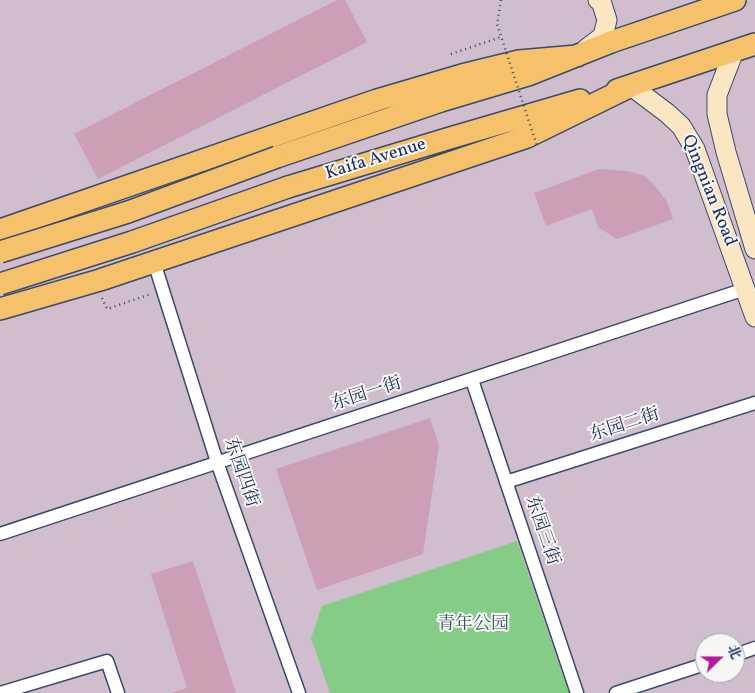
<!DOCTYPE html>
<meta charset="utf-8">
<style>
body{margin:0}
#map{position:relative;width:755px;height:693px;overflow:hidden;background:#ebe2c2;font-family:Vollkorn,"Noto Serif SC",serif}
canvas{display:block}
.north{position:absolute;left:695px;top:633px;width:50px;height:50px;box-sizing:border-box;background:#f6f6f2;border:1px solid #9ea6b7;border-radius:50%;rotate:68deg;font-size:14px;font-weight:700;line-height:20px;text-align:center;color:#1b2f5e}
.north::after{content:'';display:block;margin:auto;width:18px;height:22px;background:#b5179e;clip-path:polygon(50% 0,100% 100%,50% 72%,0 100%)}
</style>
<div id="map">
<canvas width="755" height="693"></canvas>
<div class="north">北</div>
</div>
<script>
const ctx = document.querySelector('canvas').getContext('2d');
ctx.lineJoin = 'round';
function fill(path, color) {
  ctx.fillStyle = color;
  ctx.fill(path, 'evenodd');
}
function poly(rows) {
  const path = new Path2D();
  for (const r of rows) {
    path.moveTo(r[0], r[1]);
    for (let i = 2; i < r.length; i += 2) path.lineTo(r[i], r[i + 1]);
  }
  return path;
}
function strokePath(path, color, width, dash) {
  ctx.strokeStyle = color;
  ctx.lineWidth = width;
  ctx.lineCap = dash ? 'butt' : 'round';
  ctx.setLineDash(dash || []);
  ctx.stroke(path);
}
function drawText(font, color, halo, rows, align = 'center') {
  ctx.font = font + ' Vollkorn,"Noto Serif SC",serif';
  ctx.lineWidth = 4;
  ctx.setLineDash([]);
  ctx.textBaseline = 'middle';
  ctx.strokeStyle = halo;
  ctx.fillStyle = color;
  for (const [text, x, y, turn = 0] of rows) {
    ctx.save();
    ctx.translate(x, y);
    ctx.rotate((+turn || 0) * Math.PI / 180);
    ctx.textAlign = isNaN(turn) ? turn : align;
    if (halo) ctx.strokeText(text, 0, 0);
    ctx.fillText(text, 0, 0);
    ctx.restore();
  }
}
const industrial = poly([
 [0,0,755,0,755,693,0,693],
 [705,643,735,643,735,673,705,673]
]);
const green = poly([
 [517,541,569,693,330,693,311,638,322,606]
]);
const building = poly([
 [337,0,345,0,367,42,98,179,74,134],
 [599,169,627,171,645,176,657,188,667,202,673,219,617,239,598,227,592,209,546,226,534,193],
 [430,418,439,446,423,554,317,590,276,469],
 [193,561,236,693,171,693,187,688,151,574]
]);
const path = poly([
 [451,54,501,37],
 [102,298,107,309,151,294]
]);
const street = poly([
 [154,262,217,462,299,693],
 [472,380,577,693],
 [506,482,755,403],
 [0,534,745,289],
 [735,655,755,648],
 [0,693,107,661,118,693],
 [616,693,705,664]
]);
const secondary = poly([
 [586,49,603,36,607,20,601,1,598,0],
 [734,51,717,95,717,114,726,152,755,249],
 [631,86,667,113,681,126,695,149,755,317]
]);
const primary = poly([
 [617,90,755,44],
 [277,157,441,101,528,75,611,42,735,0],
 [288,187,450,138,580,100],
 [0,230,377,100,462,75,519,61,577,56],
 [0,309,100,280,527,137,631,86]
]);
const pathBridge = poly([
 [501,0,497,24,537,146]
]);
const primaryBridge = poly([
 [0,252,128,212,277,157],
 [0,284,132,242,288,187]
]);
const streetNames = [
 ["Kaifa Avenue",376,160,-17],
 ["Qingnian Road",708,191,68],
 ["东园一街",367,395,-18],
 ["东园二街",625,426,-18],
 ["东园四街",240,473,71],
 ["东园三街",541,531,71]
];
const parkNames = [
 ["青年公园",473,626]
];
fill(industrial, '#d0bdcd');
fill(green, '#85cc87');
fill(building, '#cd9fb4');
strokePath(street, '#3a4a6d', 15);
strokePath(secondary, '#3a4a6d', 21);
strokePath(primary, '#3a4a6d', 24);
strokePath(path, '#3a4a6d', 2.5, [1, 4]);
strokePath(street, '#fff', 12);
strokePath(secondary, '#fbe6c4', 19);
strokePath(primary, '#f5c16b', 21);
strokePath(primaryBridge, '#3a4a6d', 24, []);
strokePath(pathBridge, '#3a4a6d', 2.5, [1, 4]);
strokePath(primaryBridge, '#f5c16b', 21);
drawText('18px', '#1b2f5e', '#f6f6f2', streetNames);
drawText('18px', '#365668', '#f6f6f2', parkNames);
</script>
